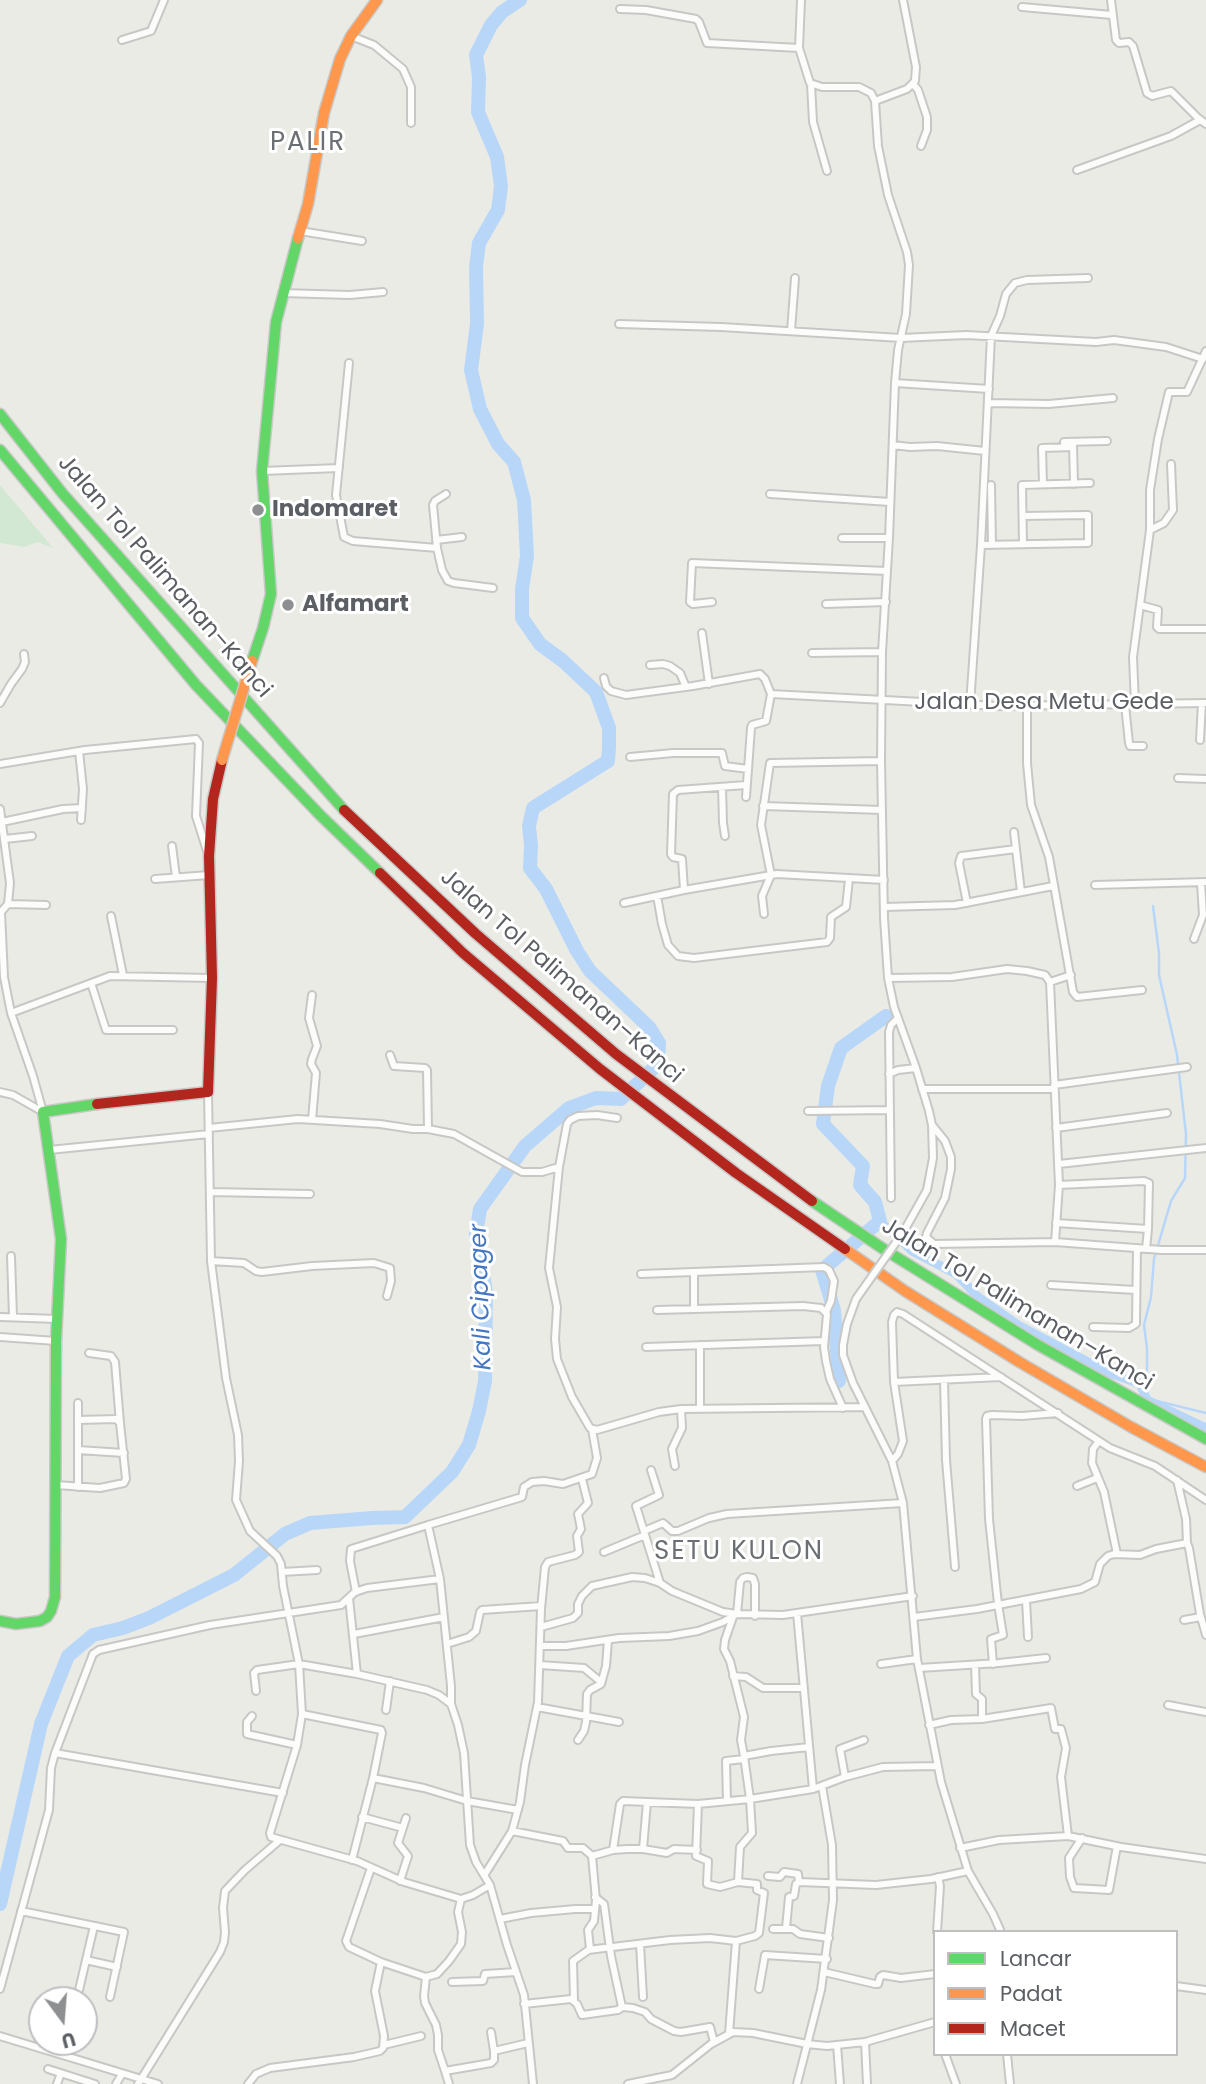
<!DOCTYPE html>
<meta charset="utf-8">
<style>
body{margin:0}
#map{position:relative;width:1206px;height:2084px;overflow:hidden;background:#ebebe6;font-family:Poppins,sans-serif}
canvas{display:block}
.legend{position:absolute;left:933px;top:1930px;width:245px;height:126px;box-sizing:border-box;background:#fff;border:2px solid #bdbfc1;margin:0;padding:9px 12px;list-style:none;font-size:21px;color:#5b5e63}
.legend li{display:flex;align-items:center;gap:14px;height:35px}
.legend b{width:35px;border:2px solid #bdbfc1}
.north{position:absolute;left:28px;top:1986px;width:70px;height:70px;box-sizing:border-box;background:#fff;border:2px solid #bdbfc1;border-radius:50%;rotate:164deg;font-size:19px;font-weight:700;line-height:28px;text-align:center;color:#5b5e63}
.north::after{content:'';display:block;margin:auto;width:24px;height:32px;background:#8d8f91;clip-path:polygon(50% 0,100% 100%,50% 72%,0 100%)}
</style>
<div id="map">
<canvas width="1206" height="2084"></canvas>
<ul class="legend">
<li><b style="height:9px;background:#63d668"></b>Lancar</li>
<li><b style="height:9px;background:#ff974d"></b>Padat</li>
<li><b style="height:9px;background:#b3261e"></b>Macet</li>
</ul>
<div class="north">U</div>
</div>
<script>
const ctx = document.querySelector('canvas').getContext('2d');
ctx.lineJoin = 'round';
function fill(path, color) {
  ctx.fillStyle = color;
  ctx.fill(path, 'evenodd');
}
function poly(rows) {
  const path = new Path2D();
  for (const r of rows) {
    path.moveTo(r[0], r[1]);
    for (let i = 2; i < r.length; i += 2) path.lineTo(r[i], r[i + 1]);
  }
  return path;
}
function strokePath(path, color, width, dash) {
  ctx.strokeStyle = color;
  ctx.lineWidth = width;
  ctx.lineCap = dash ? 'butt' : 'round';
  ctx.setLineDash(dash || []);
  ctx.stroke(path);
}
function drawText(font, color, halo, rows, align = 'center') {
  ctx.font = font + ' Poppins,sans-serif';
  ctx.lineWidth = 6;
  ctx.setLineDash([]);
  ctx.textBaseline = 'middle';
  ctx.strokeStyle = halo;
  ctx.fillStyle = color;
  for (const [text, x, y, turn = 0] of rows) {
    ctx.save();
    ctx.translate(x, y);
    ctx.rotate((+turn || 0) * Math.PI / 180);
    ctx.textAlign = isNaN(turn) ? turn : align;
    if (halo) ctx.strokeText(text, 0, 0);
    ctx.fillText(text, 0, 0);
    ctx.restore();
  }
}
const green = poly([
 [0,485,53,548,38,542,24,547,0,543]
]);
const stream = poly([
 [1153,906,1159,953,1159,975,1177,1055,1186,1134,1185,1178,1171,1201,1154,1259,1151,1297,1144,1325,1147,1348,1147,1373,1141,1383,1149,1399,1206,1413]
]);
const canal = poly([
 [880,1221,912,1251,956,1274,978,1297,1018,1325,1107,1372,1140,1384,1147,1400,1206,1428]
]);
const river = poly([
 [839,1381,834,1310,822,1270,880,1221,875,1202,860,1185,863,1166,823,1124,828,1086,841,1048,886,1016],
 [0,1904,41,1724,68,1656,93,1635,123,1628,149,1618,234,1575,285,1534,310,1523,372,1518,405,1517,452,1472,469,1445,479,1411,485,1381,486,1292,476,1234,480,1209,525,1146,569,1108,596,1098,621,1099,658,1064,659,1043,649,1027,590,971,577,951,546,889,530,868,531,845,529,826,533,808,608,761,609,748,609,728,596,692,563,661,540,644,522,618,522,589,527,556,524,500,514,462,498,444,480,409,471,370,477,324,476,267,479,243,498,210,501,186,497,157,478,112,479,77,476,55,491,25,502,12,520,0]
]);
const street = poly([
 [801,0,799,48,810,83,822,87,859,87,871,93,875,101,878,146,888,195,907,252,909,265,906,314,898,350,895,383,889,538,882,652,881,761,884,918,888,978,894,1007,916,1068,929,1111,932,1125,933,1158,927,1190,904,1231],
 [1111,0,1116,40,1119,43,1129,42,1133,46,1147,93,1152,96,1171,91,1198,118,1206,124],
 [1022,7,1112,15],
 [620,9,646,10,696,19,699,22,707,43,799,48],
 [351,36,374,45,403,69,411,87,411,123],
 [122,40,151,31,164,0],
 [811,84,813,122,827,171],
 [913,84,918,90,927,117,927,130,921,146],
 [875,101,907,89,915,81,916,67,903,0],
 [1077,170,1171,136,1200,120],
 [300,231,362,241],
 [282,293,350,295,383,292],
 [619,324,721,327,901,338,966,335,1096,342,1114,340,1166,347,1203,359],
 [791,331,795,278],
 [349,363,336,495,344,537,353,541,437,548],
 [895,383,989,389],
 [989,403,1049,404,1113,398],
 [1073,444,1074,484],
 [893,445,910,447,937,446,985,451],
 [1064,447,1064,442,1107,441],
 [262,471,339,468],
 [1043,484,1042,448,1073,447],
 [991,485,992,545],
 [446,494,435,501,433,505,437,548,442,570,448,581,454,583,493,588],
 [770,494,890,502],
 [1150,530,1164,523,1173,510,1171,464],
 [842,538,889,538],
 [436,540,462,537],
 [1023,544,1022,485,1090,483],
 [981,545,1088,543,1088,515,1023,516],
 [712,602,693,604,690,602,692,563,887,571],
 [826,604,886,602],
 [1140,605,1158,610,1157,627,1159,629,1206,629],
 [702,633,709,684],
 [812,653,882,652],
 [650,665,663,664,670,666,680,673,686,687],
 [604,678,606,686,611,691,626,695,693,686,760,674,765,679,771,694],
 [0,703,11,684,22,669,25,662,24,654],
 [1135,704,1133,657,1150,530,1150,490,1158,439,1169,392,1187,392,1206,351],
 [970,705,981,545,991,336,1000,316,1006,294,1015,283,1027,280,1088,278],
 [1125,705,1129,743,1130,746,1143,746],
 [1027,706,1027,763,1031,805,1049,857,1073,992,1077,997,1142,990],
 [1200,740,1202,703],
 [79,751,83,789,81,820],
 [630,757,673,753,722,753,725,766,748,769],
 [0,764,85,750,196,739,199,743,196,816,207,851],
 [1178,778,1206,779],
 [722,787,723,823,725,836],
 [746,797,751,728,752,725,766,721,771,694,998,706,1206,703],
 [763,806,882,810],
 [0,809,10,883,8,904,1,912,4,977,11,1013,33,1076,43,1112],
 [2,822,63,809,82,808],
 [1014,832,1021,892],
 [5,839,32,836],
 [172,846,176,877],
 [155,879,209,875],
 [1095,885,1206,882],
 [684,890,682,859,673,857,671,854,673,794,678,790,746,785],
 [657,896,662,924,668,945,678,956,694,958,827,942,830,938,831,917,846,907,849,879],
 [624,903,684,890,777,874,884,880],
 [967,903,959,863,961,856,1016,849],
 [8,904,46,905],
 [884,907,955,905,1053,886],
 [764,914,762,896,771,875,761,825,770,763,881,761],
 [111,916,123,975],
 [1194,939,1203,915,1201,883],
 [888,978,952,977,1007,969,1027,971,1045,975,1050,982],
 [91,983,106,1030,173,1030],
 [312,995,309,1018,317,1046,312,1059,311,1064,316,1073,312,1120],
 [11,1013,110,976,212,978],
 [390,1055,394,1066,425,1068,427,1070,428,1129],
 [889,1074,898,1070,916,1068],
 [1054,1085,1187,1067],
 [922,1089,1054,1089],
 [0,1092,13,1095,43,1112],
 [208,1092,211,1261,226,1378,238,1435,239,1461,236,1500,250,1531,277,1556,281,1564,283,1586,299,1664,302,1714,297,1745,270,1833,271,1837,357,1861,404,1882,461,1899,473,1895,490,1885],
 [808,1111,889,1110],
 [617,1118,597,1115,578,1116,570,1120,567,1124,559,1167,549,1268,557,1307,555,1339,557,1359,572,1397,590,1428,597,1430,659,1412,681,1409,865,1407],
 [932,1125,945,1141,951,1157,951,1169,945,1198,927,1233,926,1237,934,1244,1055,1242,1162,1250,1206,1250],
 [209,1128,298,1119,380,1124,413,1129,428,1129,454,1134,522,1172,542,1172,559,1167],
 [1056,1128,1167,1113],
 [49,1150,209,1134],
 [1059,1164,1206,1148],
 [1059,1185,1144,1181,1149,1183,1148,1229],
 [211,1192,310,1194],
 [891,1198,889,1032,891,1025,898,1018],
 [1056,1223,1148,1229,1146,1249],
 [1055,1242,1059,1185,1050,982,1071,975],
 [11,1256,13,1317],
 [211,1261,244,1263,256,1271,262,1272,312,1266,374,1263,390,1268,391,1281,387,1296],
 [641,1274,824,1267,829,1270,834,1281,831,1301,826,1312],
 [1051,1285,1135,1290],
 [856,1299,847,1324,843,1345,843,1355,853,1383,892,1461,903,1503,917,1659,941,1782,968,1871,993,1914,1001,1932],
 [694,1309,694,1272],
 [657,1310,803,1306,821,1308,827,1314,824,1347,826,1361,830,1379,843,1408],
 [0,1317,58,1319],
 [1093,1327,1129,1328,1136,1324,1137,1248],
 [0,1337,56,1341],
 [646,1347,824,1341],
 [89,1353,111,1356,115,1362,120,1423],
 [944,1380,946,1460,955,1567],
 [894,1382,1001,1377],
 [78,1403,78,1487],
 [700,1409,700,1345],
 [1099,1441,1093,1449,1092,1463,1104,1492,1117,1554],
 [78,1450,124,1453],
 [892,1461,898,1454,903,1441,894,1382,892,1322,894,1315,897,1312,903,1314,1110,1448,1155,1466,1206,1500],
 [675,1466,672,1449,682,1428,681,1409],
 [651,1470,659,1495,636,1506,660,1583],
 [1177,1480,1186,1519,1187,1543],
 [56,1485,100,1488,124,1483,126,1479,120,1423,116,1419,78,1420],
 [1077,1486,1097,1478],
 [644,1531,663,1523,672,1531,678,1531,709,1518,727,1514,903,1503],
 [604,1552,645,1535],
 [282,1572,317,1570],
 [356,1592,350,1561,351,1549,428,1525],
 [349,1598,357,1674],
 [1026,1600,1028,1637],
 [797,1613,813,1789],
 [733,1617,725,1640,724,1649,730,1661,744,1717,741,1740,744,1756],
 [914,1617,977,1609,1081,1589,1095,1582,1100,1564,1108,1556,1114,1554,1140,1555,1156,1549,1187,1543,1189,1548,1200,1614,1206,1635],
 [1184,1620,1201,1617],
 [541,1627,573,1618,578,1613,578,1604,582,1596,592,1586,632,1577,645,1578,660,1583,672,1591,723,1612,737,1614,783,1615,913,1596],
 [354,1634,444,1617],
 [447,1644,469,1637,476,1631,480,1612,482,1610,541,1606],
 [540,1646,566,1646,619,1638,669,1636,698,1631,723,1622,737,1614,740,1582,743,1578,747,1577,753,1578,755,1584,755,1616],
 [881,1664,917,1659],
 [993,1664,991,1639,1003,1635,998,1604,989,1519,986,1419,987,1416,992,1415,1022,1416,1058,1413],
 [540,1665,584,1668,601,1682],
 [975,1665,976,1694,982,1699,982,1719,1051,1708,1055,1729,1061,1729,1066,1748,1061,1777,1068,1836],
 [919,1668,999,1663,1046,1658],
 [733,1676,746,1677,763,1688,803,1688],
 [256,1691,254,1673,257,1670,299,1664,357,1674,427,1690,439,1695,451,1704,458,1725,464,1753,470,1845,476,1862,490,1885,507,1945,524,1995,533,2084],
 [451,1704,451,1686,440,1579,428,1525,522,1497,524,1487,532,1482,544,1481,563,1484,592,1474,597,1458,592,1429],
 [1168,1705,1206,1712],
 [537,1707,619,1722],
 [386,1710,390,1681],
 [302,1714,381,1730,382,1733,373,1778],
 [252,1716,247,1722,247,1734,297,1745],
 [929,1725,951,1720,982,1719],
 [578,1740,584,1731,586,1722,587,1694,590,1690,601,1684,606,1666,608,1640],
 [55,1753,283,1793],
 [845,1777,840,1749,864,1740],
 [727,1801,726,1761,744,1759],
 [698,1804,696,1856,708,1861,707,1884,720,1887,738,1882,740,1847,752,1833,750,1799,744,1756,771,1751,809,1747],
 [362,1817,403,1828],
 [512,1831,563,1841,568,1848,583,1848,592,1856,596,1900,594,1921,588,1930,590,1949,573,1961,574,2001],
 [1082,1838,1069,1858,1070,1877,1074,1888,1109,1890,1117,1846],
 [960,1848,999,1840,1068,1836,1121,1847,1206,1859],
 [643,1849,647,1802],
 [613,1850,620,1804,623,1801,698,1804,750,1799,813,1789,845,1777,883,1767,937,1766],
 [592,1856,613,1850,627,1849,643,1849,667,1853,674,1849,697,1850],
 [352,1860,373,1778,424,1788,467,1801,518,1810],
 [371,1868,346,1941,349,1947,381,1962],
 [485,1874,512,1831,520,1802,525,1765,538,1702,541,1609,545,1567,548,1562,575,1555,579,1552,577,1536,581,1529,578,1514,588,1503,582,1479],
 [768,1876,780,1877,784,1872,798,1874,799,1882],
 [400,1881,408,1856,398,1843,406,1818],
 [595,1897,604,1904,611,1956,622,2007],
 [21,1911,124,1932,110,1997],
 [500,1919,531,1913,575,1909,595,1909],
 [786,1928,789,1897,794,1896,796,1884,799,1882,876,1885,931,1879,968,1871],
 [773,1929,793,1929,800,1934,829,1938],
 [937,1932,940,1886,938,1877],
 [640,1944,643,1997],
 [588,1950,670,1940,710,1938,736,1941,755,1936,759,1933,764,1893,757,1890,757,1884,738,1882],
 [86,1960,117,1967],
 [824,1972,875,1984,878,1984,880,1977,883,1975,901,1978,935,1974],
 [426,1977,424,1996,425,2003,436,2025,438,2035,438,2050,445,2071],
 [452,1982,483,1981,485,1974,516,1972],
 [1176,1986,1206,1990],
 [0,1989,49,1810,51,1768,55,1753,93,1654,99,1650,210,1625,341,1605,355,1592,367,1588,440,1579],
 [759,1989,765,1955,827,1959],
 [79,1990,94,1926],
 [524,2004,571,1999,577,2004,582,2015,618,2010,622,2007,633,2008,645,2012,651,2019,674,2031,681,2032,710,2027,714,2042],
 [491,2032,494,2051],
 [729,2034,736,1941],
 [0,2036,158,2084],
 [865,2042,867,2084],
 [384,2045,421,2036],
 [837,2045,840,2084],
 [945,2054,956,2084],
 [1007,2054,1010,2084],
 [48,2069,95,2084],
 [57,2084,61,2073],
 [116,2084,122,2074],
 [138,2084,220,1952,224,1942,225,1932,223,1908,225,1891,245,1870,280,1840],
 [248,2084,256,2074,270,2068,354,2057,380,2051,383,2048,384,2036,375,1991,381,1962,426,1977,437,1974,449,1961,461,1944,462,1932,458,1912,461,1899],
 [449,2084,445,2071,491,2063,494,2060,494,2051,528,2043],
 [628,2084,672,2075,711,2044,733,2032,753,2033,807,2044,827,2046,865,2042,935,2022],
 [797,2084,821,1990,833,1900,832,1845,822,1786]
]);
const fast = poly([
 [0,414,63,494,344,810],
 [0,450,196,685,320,815,380,873],
 [252,661,263,628,271,594,262,471,276,322,298,238],
 [812,1201,885,1250,1038,1345,1206,1439],
 [0,1621,16,1624,40,1621,47,1617,51,1611,55,1597,56,1341,61,1239,43,1112,97,1104]
]);
const slow = poly([
 [298,238,308,204,324,113,340,59,351,36,377,0],
 [845,1249,905,1291,1021,1363,1131,1427,1206,1467]
]);
const jam = poly([
 [344,810,476,934,616,1054,812,1201],
 [380,873,463,953,600,1069,736,1173,845,1249],
 [97,1104,208,1092,212,978,209,856,213,799,222,760]
]);
const streetBridge = poly([
 [856,1299,904,1231]
]);
const slowBridge = poly([
 [222,760,252,661]
]);
const markers = [
 [258,510,7,"#8d8f91"],
 [288,605,7,"#8d8f91"]
];
const poiNames = [
 ["Indomaret",272,510],
 ["Alfamart",302,605]
];
const streetNames = [
 ["Jalan Tol Palimanan–Kanci",164,577,49],
 ["Jalan Desa Metu Gede",1044,703],
 ["Jalan Tol Palimanan–Kanci",561,977,41],
 ["Jalan Tol Palimanan–Kanci",1017,1305,31]
];
const waterNames = [
 ["Kali Cipager",482,1297,-92]
];
const quarterNames = [
 ["PALIR",308,143],
 ["SETU KULON",739,1552]
];
fill(green, '#d3e8d2');
strokePath(stream, '#b8d7f8', 2.5);
strokePath(canal, '#b8d7f8', 9);
strokePath(river, '#b8d7f8', 14);
strokePath(street, '#c7c8c6', 10);
strokePath(fast, '#c8c8c7', 13);
strokePath(slow, '#c8c8c7', 13);
strokePath(jam, '#c8c8c7', 13);
strokePath(street, '#fcfcfb', 6);
strokePath(fast, '#63d668', 10);
strokePath(slow, '#ff974d', 10);
strokePath(jam, '#b3261e', 10);
strokePath(streetBridge, '#c7c8c6', 10, []);
strokePath(slowBridge, '#c8c8c7', 13, []);
strokePath(streetBridge, '#fcfcfb', 6);
strokePath(slowBridge, '#ff974d', 10);
for (const [x, y, r, color] of markers) {
  const dot = new Path2D();
  dot.arc(x, y, r, 0, 2 * Math.PI);
  ctx.fillStyle = color;
  ctx.fill(dot);
  strokePath(dot, '#fff', 2.5);
}
drawText('bold 23px', '#5b5e63', '#fff', poiNames, 'left');
drawText('23px', '#5b5e63', '#fff', streetNames);
drawText('italic 24px', '#4477c2', '#fff', waterNames);
ctx.letterSpacing = '2px';
drawText('26px', '#6c7075', '#fff', quarterNames);
ctx.letterSpacing = '0px';
</script>
